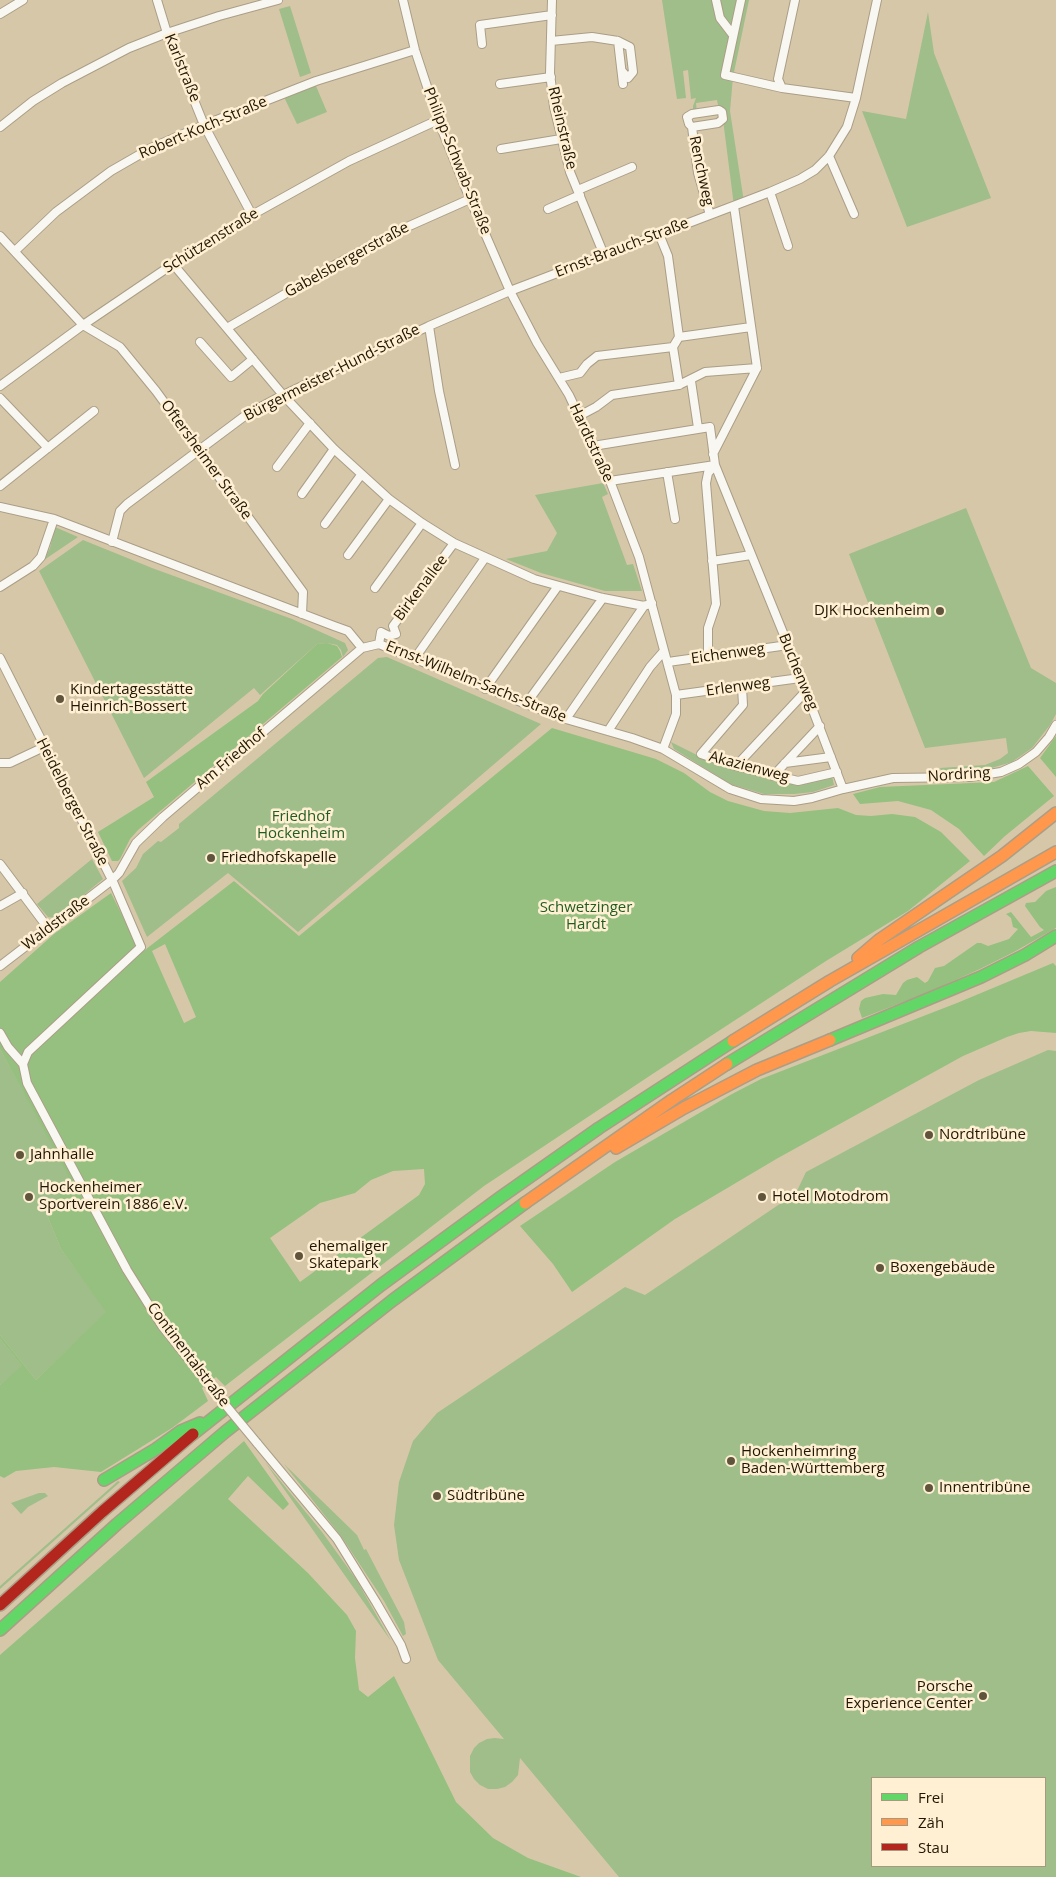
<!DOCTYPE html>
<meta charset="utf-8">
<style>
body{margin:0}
#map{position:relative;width:1056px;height:1877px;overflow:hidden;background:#d6c7a9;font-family:"Open Sans",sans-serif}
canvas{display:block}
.legend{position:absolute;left:871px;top:1777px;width:175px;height:90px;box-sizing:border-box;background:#fff0d4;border:1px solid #a69980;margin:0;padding:6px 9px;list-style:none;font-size:15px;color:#211602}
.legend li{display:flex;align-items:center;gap:10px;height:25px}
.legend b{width:25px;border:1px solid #a69980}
</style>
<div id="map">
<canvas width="1056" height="1877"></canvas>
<ul class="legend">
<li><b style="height:6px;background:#63d668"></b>Frei</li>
<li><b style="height:6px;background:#ff974d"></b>Zäh</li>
<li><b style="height:6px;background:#b3261e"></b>Stau</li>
</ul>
</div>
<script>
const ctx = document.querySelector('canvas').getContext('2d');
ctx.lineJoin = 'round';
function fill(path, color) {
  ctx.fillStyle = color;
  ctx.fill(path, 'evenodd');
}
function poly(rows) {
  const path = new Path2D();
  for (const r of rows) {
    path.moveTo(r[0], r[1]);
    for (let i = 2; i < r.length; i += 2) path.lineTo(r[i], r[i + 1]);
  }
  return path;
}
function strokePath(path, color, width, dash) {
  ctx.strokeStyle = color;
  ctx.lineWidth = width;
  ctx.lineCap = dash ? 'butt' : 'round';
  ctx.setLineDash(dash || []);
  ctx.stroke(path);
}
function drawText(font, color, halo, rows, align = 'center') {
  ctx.font = font + ' "Open Sans",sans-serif';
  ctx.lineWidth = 5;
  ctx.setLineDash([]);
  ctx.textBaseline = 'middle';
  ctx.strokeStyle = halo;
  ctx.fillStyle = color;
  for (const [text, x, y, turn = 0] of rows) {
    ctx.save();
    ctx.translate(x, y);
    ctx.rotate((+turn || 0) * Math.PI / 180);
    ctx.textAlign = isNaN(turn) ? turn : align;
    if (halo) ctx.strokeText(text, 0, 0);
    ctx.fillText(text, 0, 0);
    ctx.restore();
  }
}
const green = poly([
 [662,0,749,0,733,77,730,111,744,202,734,206,722,112,719,110,717,100,696,103,697,113,693,113,693,106,696,98,691,99,688,70,683,71,686,98,677,99],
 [290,6,311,73,300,77,279,9],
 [928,12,934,53,991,198,907,227,862,111,906,119],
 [316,86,327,112,297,124,284,97],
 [603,483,608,494,602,497,627,565,633,564,642,591,605,591,541,573,506,559,547,551,557,533,535,495],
 [966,508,1031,668,1056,683,1056,714,1050,725,1032,748,1012,762,988,769,942,772,940,768,985,765,1000,759,1008,753,1006,738,925,748,849,554],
 [55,527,78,537,44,560,50,548],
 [83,540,152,568,292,619,345,643,348,650,343,657,341,650,337,645,327,643,317,644,260,695,254,688,144,778,39,571],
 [387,657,541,724,298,932,228,873,147,937,122,881,136,868,143,854,158,841,161,842,179,828,179,824,378,658],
 [671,742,709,761,774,781,798,784,832,776,834,785,813,792,794,794,764,794,730,784,674,749],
 [92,859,103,879,56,918,48,917,37,904],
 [0,1049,71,1179,47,1215,61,1249,107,1312,36,1380,0,1335],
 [1048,1050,1056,1051,1056,1877,619,1877,520,1758,518,1775,512,1782,505,1787,497,1789,488,1789,480,1785,474,1779,470,1772,470,1756,474,1748,479,1743,487,1739,495,1738,504,1739,438,1660,399,1560,394,1525,399,1482,413,1441,437,1413,625,1287,645,1295,796,1193,806,1172,979,1080],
 [1045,1778,1045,1866,872,1866,872,1778],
 [0,1339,23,1367,0,1385],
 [265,1462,322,1532,356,1579,391,1641],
 [284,1464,357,1535,364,1550,366,1549,404,1622,406,1634,403,1636,384,1601,341,1536],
 [118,1481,120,1482,0,1589,0,1586],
 [39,1493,45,1493,48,1496,28,1507,21,1514,11,1503]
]);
const forest = poly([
 [327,643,337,646,340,651,342,657,138,830,130,839,120,859,118,861,112,861,98,832,154,797,146,782,258,701,263,694,317,644],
 [552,728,656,759,684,773,710,792,728,801,764,811,790,813,838,808,856,815,871,816,892,814,915,817,941,832,970,861,908,911,826,961,654,1073,484,1186,225,1386,216,1377,202,1388,208,1401,172,1428,101,1472,54,1467,16,1471,4,1478,0,1476,0,1385,22,1366,0,1339,0,1335,36,1380,106,1312,61,1249,47,1215,70,1179,0,1049,0,982,54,934,111,893,141,953,234,881,299,936],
 [165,944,196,1017,184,1023,152,951],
 [424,1169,425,1184,419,1195,300,1282,270,1238,320,1203,355,1193,371,1180,393,1171],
 [1056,736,1056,777,1040,758],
 [1028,766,1054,796,1005,836,984,856,959,829,931,810,898,801,860,804,853,794,880,787,994,782],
 [1056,887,1056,928,1014,952,980,969,927,993,862,1018,859,1009,861,1001,865,998,883,994,896,995,903,983,907,980,917,977,925,983,928,981,935,968,944,966,977,943,981,943,988,946,1009,939,1018,929,1013,927,1011,918,1006,914,1011,912,1031,937,1044,930,1040,927,1025,906,1026,903,1035,902,1046,891],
 [1053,963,1056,966,1056,1033,1031,1031,1019,1033,1007,1037,963,1056,778,1158,675,1219,572,1292,553,1264,520,1226,615,1162,732,1094,761,1079,957,1003],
 [244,1441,289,1504,283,1510,248,1476,228,1499,308,1573,347,1615,356,1631,355,1658,359,1690,368,1697,394,1676,456,1802,493,1838,528,1858,581,1877,0,1877,0,1655]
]);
const street = poly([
 [157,0,167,33,204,125,252,215],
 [403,0,415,50,438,120,470,199,510,291,537,343,569,395,593,446,610,481,639,557,676,695,676,714,663,749],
 [552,0,550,73,554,107,570,172,604,255],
 [716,0,720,18,733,35],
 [741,0,725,75,782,88],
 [795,0,778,79,782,88,856,98],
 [0,14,23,0],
 [551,41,592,37,618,41,623,84],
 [618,41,630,47,633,72,628,78,622,71],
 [482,44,480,25,552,15],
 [500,84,551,77],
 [0,127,33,101,62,83,129,48,167,33,219,16,278,0],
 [692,127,689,124,687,117,692,114,719,110,722,112,723,119,718,123,692,127,698,173,710,215],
 [501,149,561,139],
 [829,156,854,214],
 [578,190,632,167],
 [770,192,788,246],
 [734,206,757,368],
 [548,209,580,195],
 [659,234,668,256,679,337],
 [0,236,83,325,120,347,156,391,303,592,302,614],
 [15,251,56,212,111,171,151,148,204,125,316,81,415,50],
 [173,264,283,395,334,449,389,499,422,523,454,543,534,579,603,598,644,606,652,603],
 [429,326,439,391,455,465],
 [227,328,331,267,398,231,470,199],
 [200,342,231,377,253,359],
 [673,347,679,385],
 [559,378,580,373,587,364,597,356,673,347,679,337,751,327],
 [691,381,698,428],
 [0,386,83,325,173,264,252,215,349,161,438,120],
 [0,398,48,448],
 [579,416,596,407,612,395,679,385,705,372,757,368],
 [593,446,710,427,715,465,788,645,843,789],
 [713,454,757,368],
 [277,467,310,423],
 [667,472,675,519],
 [610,481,715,465],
 [0,486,94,411],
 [302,494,334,449],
 [0,507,54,519,334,626,348,631,362,648],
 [325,524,361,475],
 [112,542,120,511,127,504,246,415,283,395,429,326,510,291,770,192,800,179,815,170,829,156,847,127,856,98,877,0],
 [348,555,389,499],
 [712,561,751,555],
 [0,587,33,566,41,557,54,519],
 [375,588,422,523],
 [379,644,381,632,389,636,396,634,393,626,454,543],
 [708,657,708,628,716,604,706,483,708,473,715,465],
 [0,658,114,884,141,947,28,1052,23,1064],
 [415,658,485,558],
 [668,662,788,645],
 [742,687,743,705,701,754,736,766,798,781,837,772],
 [485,689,558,586],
 [676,695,800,678],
 [526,704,603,598],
 [566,719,644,606],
 [608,731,650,667,664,651],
 [0,763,10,763,44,747],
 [785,763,831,757],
 [736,766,806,691],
 [773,776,820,726],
 [0,864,48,928],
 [0,906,23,893],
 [0,966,112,880,119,873,136,843,163,817,362,648,379,644,526,704,566,719,632,738,663,749,730,789,761,799,794,801,812,798,843,789,893,778,970,777,1001,772,1019,764,1036,752,1049,737,1056,725],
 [0,1033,8,1047,23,1064,27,1083,127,1270,162,1326,209,1385],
 [257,1443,337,1539,376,1602,401,1645,406,1659]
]);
const fast = poly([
 [830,1040,981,977,1025,955,1056,936],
 [727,1064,919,947,1056,871],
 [193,1434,381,1285,501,1197,599,1128,733,1041],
 [104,1480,156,1449,181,1431,200,1423],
 [0,1630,117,1524,225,1432,393,1300,525,1203]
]);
const slow = poly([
 [858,958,879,940,1002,856,1056,813],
 [733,1041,830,981,1056,852],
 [616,1148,684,1108,757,1070,830,1040],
 [525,1203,672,1100,727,1064]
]);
const jam = poly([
 [0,1605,102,1512,193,1434]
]);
const streetBridge = poly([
 [209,1385,257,1443]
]);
const markers = [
 [940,611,5,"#60543c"],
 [60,699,5,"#60543c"],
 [211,858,5,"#60543c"],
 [929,1135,5,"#60543c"],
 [20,1155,5,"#60543c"],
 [29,1197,5,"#60543c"],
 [762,1197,5,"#60543c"],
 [299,1256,5,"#60543c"],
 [880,1268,5,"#60543c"],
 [731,1461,5,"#60543c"],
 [929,1488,5,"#60543c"],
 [437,1496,5,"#60543c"],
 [983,1696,5,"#60543c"]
];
const streetNames = [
 ["Karlstraße",182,68,68],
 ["Robert-Koch-Straße",203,128,-23],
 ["Rheinstraße",562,128,77],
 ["Philipp-Schwab-Straße",457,161,68],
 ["Renchweg",701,171,78],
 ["Schützenstraße",211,241,-32],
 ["Ernst-Brauch-Straße",622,248,-21],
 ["Gabelsbergerstraße",347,260,-29],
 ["Bürgermeister-Hund-Straße",332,373,-27],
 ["Hardtstraße",591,443,65],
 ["Oftersheimer Straße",206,460,54],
 ["Birkenallee",421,588,-53],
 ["Eichenweg",728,654,-8],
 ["Buchenweg",798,672,68],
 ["Ernst-Wilhelm-Sachs-Straße",476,682,22],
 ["Erlenweg",738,687,-8],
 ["Am Friedhof",231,759,-40],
 ["Akazienweg",749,767,15],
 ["Nordring",959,775,-4],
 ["Heidelberger Straße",72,802,63],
 ["Waldstraße",56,923,-37],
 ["Continentalstraße",188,1355,53]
];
const poiNames = [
 ["DJK Hockenheim",930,611,"right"],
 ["Kindertagesstätte",70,690],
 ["Heinrich-Bossert",70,707],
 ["Friedhofskapelle",221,858],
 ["Nordtribüne",939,1135],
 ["Jahnhalle",30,1155],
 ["Hockenheimer",39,1188],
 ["Sportverein 1886 e.V.",39,1205],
 ["Hotel Motodrom",772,1197],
 ["ehemaliger",309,1247],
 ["Skatepark",309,1264],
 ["Boxengebäude",890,1268],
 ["Hockenheimring",741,1452],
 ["Baden-Württemberg",741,1469],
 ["Innentribüne",939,1488],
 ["Südtribüne",447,1496],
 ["Porsche",973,1687,"right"],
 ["Experience Center",973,1704,"right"]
];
const parkNames = [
 ["Friedhof",301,817],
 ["Hockenheim",301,834],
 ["Schwetzinger",586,908],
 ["Hardt",586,925]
];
fill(green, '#9fbe89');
fill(forest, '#95c07f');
strokePath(street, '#aa9e86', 10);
strokePath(fast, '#aa9e86', 14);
strokePath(slow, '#aa9e86', 14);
strokePath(jam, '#aa9e86', 14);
strokePath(street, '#f9f7f2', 8);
strokePath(fast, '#63d668', 11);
strokePath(slow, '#ff974d', 11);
strokePath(jam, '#b3261e', 11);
strokePath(streetBridge, '#aa9e86', 10, []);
strokePath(streetBridge, '#f9f7f2', 8);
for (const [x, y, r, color] of markers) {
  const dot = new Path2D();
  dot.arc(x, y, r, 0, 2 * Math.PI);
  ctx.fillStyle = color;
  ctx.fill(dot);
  strokePath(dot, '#fff0d4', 2);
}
drawText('15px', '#211602', '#fff0d4', streetNames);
drawText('15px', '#211602', '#fff0d4', poiNames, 'left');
drawText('15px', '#215d20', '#fff0d4', parkNames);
</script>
